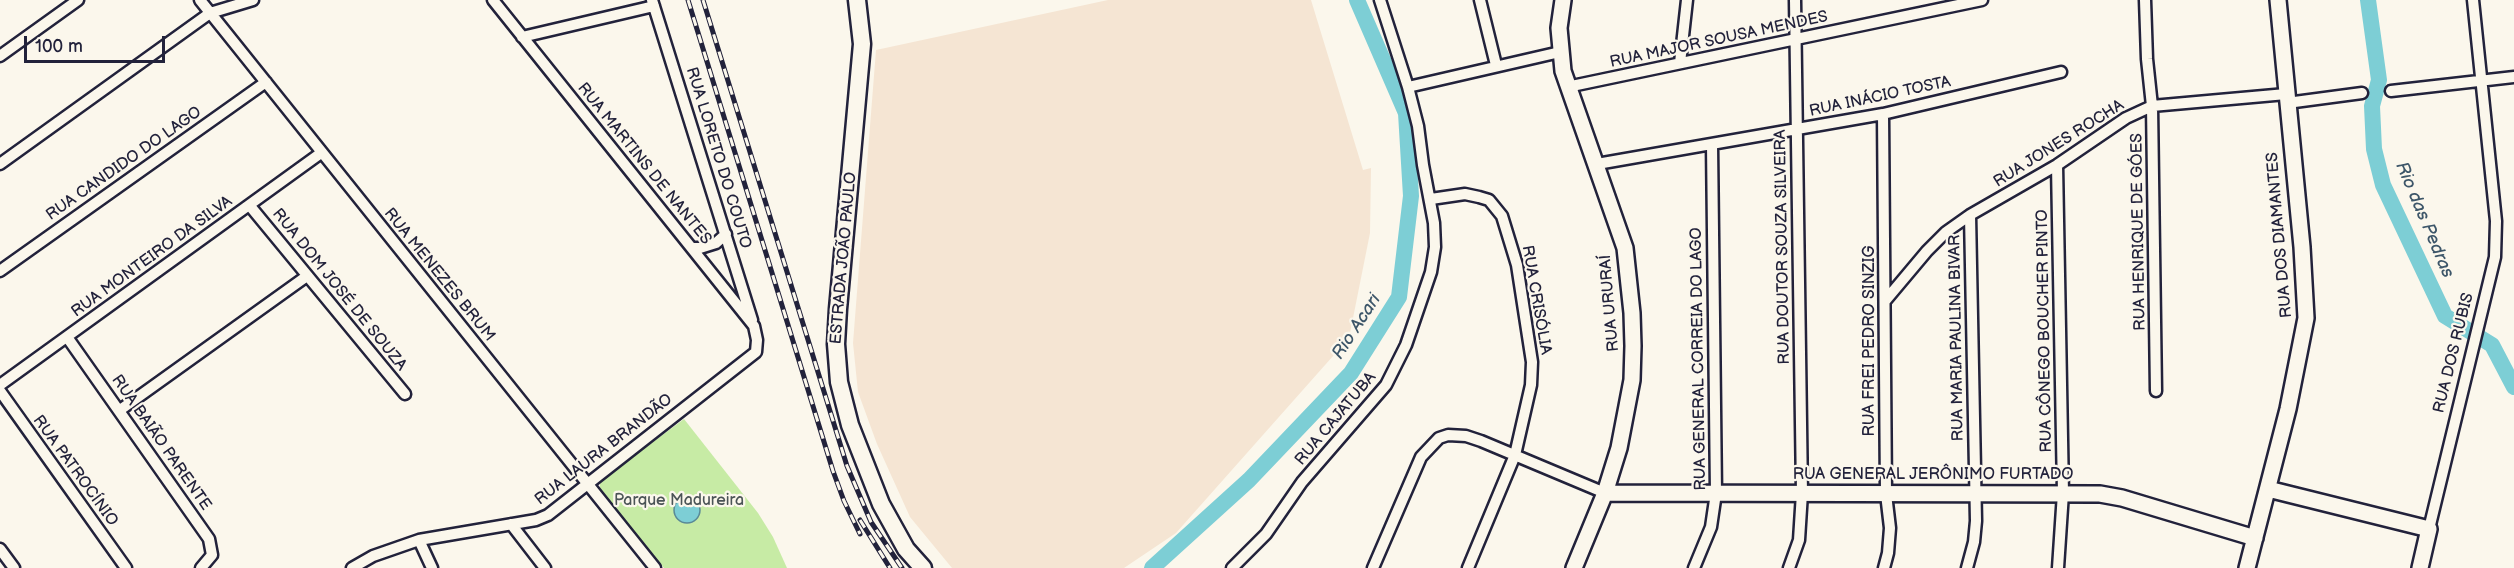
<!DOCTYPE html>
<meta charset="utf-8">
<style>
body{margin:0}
#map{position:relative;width:2514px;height:568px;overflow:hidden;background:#fbf7ec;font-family:"Balsamiq Sans",sans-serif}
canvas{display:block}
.scale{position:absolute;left:24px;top:36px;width:141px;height:27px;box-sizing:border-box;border:3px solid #22223b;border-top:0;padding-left:8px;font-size:18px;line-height:21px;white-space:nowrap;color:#22223b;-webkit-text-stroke:4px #fbf7ec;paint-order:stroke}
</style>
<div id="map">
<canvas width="2514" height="568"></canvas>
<div class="scale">100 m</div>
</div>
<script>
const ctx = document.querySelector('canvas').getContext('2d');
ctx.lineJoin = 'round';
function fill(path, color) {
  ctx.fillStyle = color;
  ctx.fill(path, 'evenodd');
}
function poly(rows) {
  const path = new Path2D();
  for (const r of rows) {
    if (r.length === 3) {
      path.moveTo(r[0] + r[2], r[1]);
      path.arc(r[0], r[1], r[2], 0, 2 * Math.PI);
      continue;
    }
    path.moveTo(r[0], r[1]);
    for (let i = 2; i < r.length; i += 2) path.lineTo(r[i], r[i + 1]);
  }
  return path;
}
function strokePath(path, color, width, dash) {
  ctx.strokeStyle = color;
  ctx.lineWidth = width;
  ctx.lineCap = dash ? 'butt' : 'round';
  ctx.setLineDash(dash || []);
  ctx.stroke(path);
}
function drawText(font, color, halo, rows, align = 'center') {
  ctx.font = font + ' "Balsamiq Sans",sans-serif';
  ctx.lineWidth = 4.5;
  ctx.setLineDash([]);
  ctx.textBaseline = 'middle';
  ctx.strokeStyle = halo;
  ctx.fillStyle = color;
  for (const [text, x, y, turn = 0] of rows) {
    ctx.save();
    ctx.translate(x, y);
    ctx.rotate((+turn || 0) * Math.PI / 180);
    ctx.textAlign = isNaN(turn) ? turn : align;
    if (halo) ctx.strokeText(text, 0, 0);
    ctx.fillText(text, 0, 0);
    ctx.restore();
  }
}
const built = poly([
 [1108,0,1311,0,1363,170,1371,168,1370,233,1349,338,1176,533,1124,568,952,568,910,517,877,444,858,392,853,343,876,50]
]);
const green = poly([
 [684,419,758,513,773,537,787,568,664,568,600,489,600,481]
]);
const water = poly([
 [687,510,13]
]);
const river = poly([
 [2368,0,2379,80,2372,106,2374,149,2383,185,2445,316,2492,345,2514,387],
 [1152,568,1249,480,1351,373,1399,297,1411,196,1406,113,1357,0]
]);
const street = poly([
 [200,0,655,568],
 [652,0,752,320],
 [1480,0,1496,65],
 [2145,0,2147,59,2152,106,2156,391],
 [522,37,654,6],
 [0,56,78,0],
 [1680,63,1687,0],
 [1408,87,1560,52],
 [1567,87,1982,0],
 [2391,91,2514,77],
 [2287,103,2362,93],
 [1883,114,1886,494,1890,528,1888,553,1884,568],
 [0,164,210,13,253,0],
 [1597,164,1883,114,2061,72],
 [2057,165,2063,493,2058,568],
 [1431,199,1465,194,1479,197,1489,200,1502,216,1517,265,1532,362,1531,385,1515,455,1468,568],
 [250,206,405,394],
 [693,248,700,248,716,243,726,234],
 [0,271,266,82],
 [1885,301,1927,251,1946,232,1970,215,2057,165,2126,118,2152,106,2286,94],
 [67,337,209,539,212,555,201,568],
 [0,385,321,153],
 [0,391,126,568],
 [120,410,307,276],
 [511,524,545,568],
 [2429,529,2495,257,2496,221,2473,0],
 [419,540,432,568],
 [0,549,14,568],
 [352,568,373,556,419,540,536,520,548,515,756,352,757,340,754,326,493,0],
 [1232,568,1266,534,1302,482,1386,385,1406,345,1431,272,1435,247,1434,223,1423,165,1418,126,1408,87,1380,0],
 [1373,568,1421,457,1439,438,1448,435,1466,436,1481,441,1605,493],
 [1694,568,1711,527,1716,493,1712,145],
 [1789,568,1799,540,1802,493,1795,0],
 [1967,568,1974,542,1976,521,1970,215]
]);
const secondary = poly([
 [1563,0,1559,28,1563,71,1625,248,1632,313,1633,346,1632,380,1619,448,1605,493,1574,568],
 [2268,489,2429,529,2420,568],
 [1605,493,2100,494,2122,498,2255,538],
 [2247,568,2288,409,2306,318,2302,247,2278,0]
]);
const primary = poly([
 [857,0,862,44,838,309,836,344,839,382,850,425,881,504,906,549,923,568]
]);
const rail = poly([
 [688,0,833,471,844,501,860,534],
 [703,0,847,466,871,522,902,568],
 [860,520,890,568]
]);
const streetNames = [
 ["RUA MAJOR SOUSA MENDES",1719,40,-12],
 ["RUA INÁCIO TOSTA",1880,97,-12],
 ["RUA JONES ROCHA",2059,144,-32],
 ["RUA LORETO DO COUTO",718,158,73],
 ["RUA CANDIDO DO LAGO",124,164,-35],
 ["RUA MARTINS DE NANTES",644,164,51],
 ["RUA HENRIQUE DE GÓES",2139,232,-91],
 ["RUA DOS DIAMANTES",2280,235,-95],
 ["RUA DOUTOR SOUZA SILVEIRA",1783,247,-91],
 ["RUA MONTEIRO DA SILVA",152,257,-36],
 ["ESTRADA JOÃO PAULO",844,258,-85],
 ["RUA MENEZES BRUM",439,275,51],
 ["RUA DOM JOSÉ DE SOUZA",339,290,51],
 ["RUA CRISÓLIA",1536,300,80],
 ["RUA URURAÍ",1610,303,-95],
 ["RUA CÔNEGO BOUCHER PINTO",2045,331,-91],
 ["RUA MARIA PAULINA BIVAR",1957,338,-91],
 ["RUA FREI PEDRO SINZIG",1870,341,-90],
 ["RUA DOS RUBIS",2454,353,-76],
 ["RUA GENERAL CORREIA DO LAGO",1699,359,-91],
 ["RUA CAJATUBA",1336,419,-50],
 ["RUA BAIÃO PARENTE",161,443,55],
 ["RUA LAURA BRANDÃO",604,450,-38],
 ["RUA PATROCÍNIO",75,471,54],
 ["RUA GENERAL JERÔNIMO FURTADO",1933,475]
];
const parkNames = [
 ["Parque Madureira",679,501]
];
const waterNames = [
 ["Rio das Pedras",2424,220,67],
 ["Rio Acari",1357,327,-57]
];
fill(built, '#f5e5d3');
fill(green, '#c7eba5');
fill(water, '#7dced5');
strokePath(water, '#598997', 1.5);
strokePath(river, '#7dced5', 16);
strokePath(street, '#22223b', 15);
strokePath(secondary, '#22223b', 20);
strokePath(primary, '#22223b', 21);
strokePath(street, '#fbf7ec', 10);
strokePath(secondary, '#fbf7ec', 15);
strokePath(primary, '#fbf7ec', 16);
strokePath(rail, '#22223b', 5);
strokePath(rail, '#fbf7ec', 3, [9]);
drawText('16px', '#22223b', '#fbf7ec', streetNames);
drawText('16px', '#4b5456', '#fbf7ec', parkNames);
drawText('italic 18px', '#3d5669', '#fbf7ec', waterNames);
</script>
